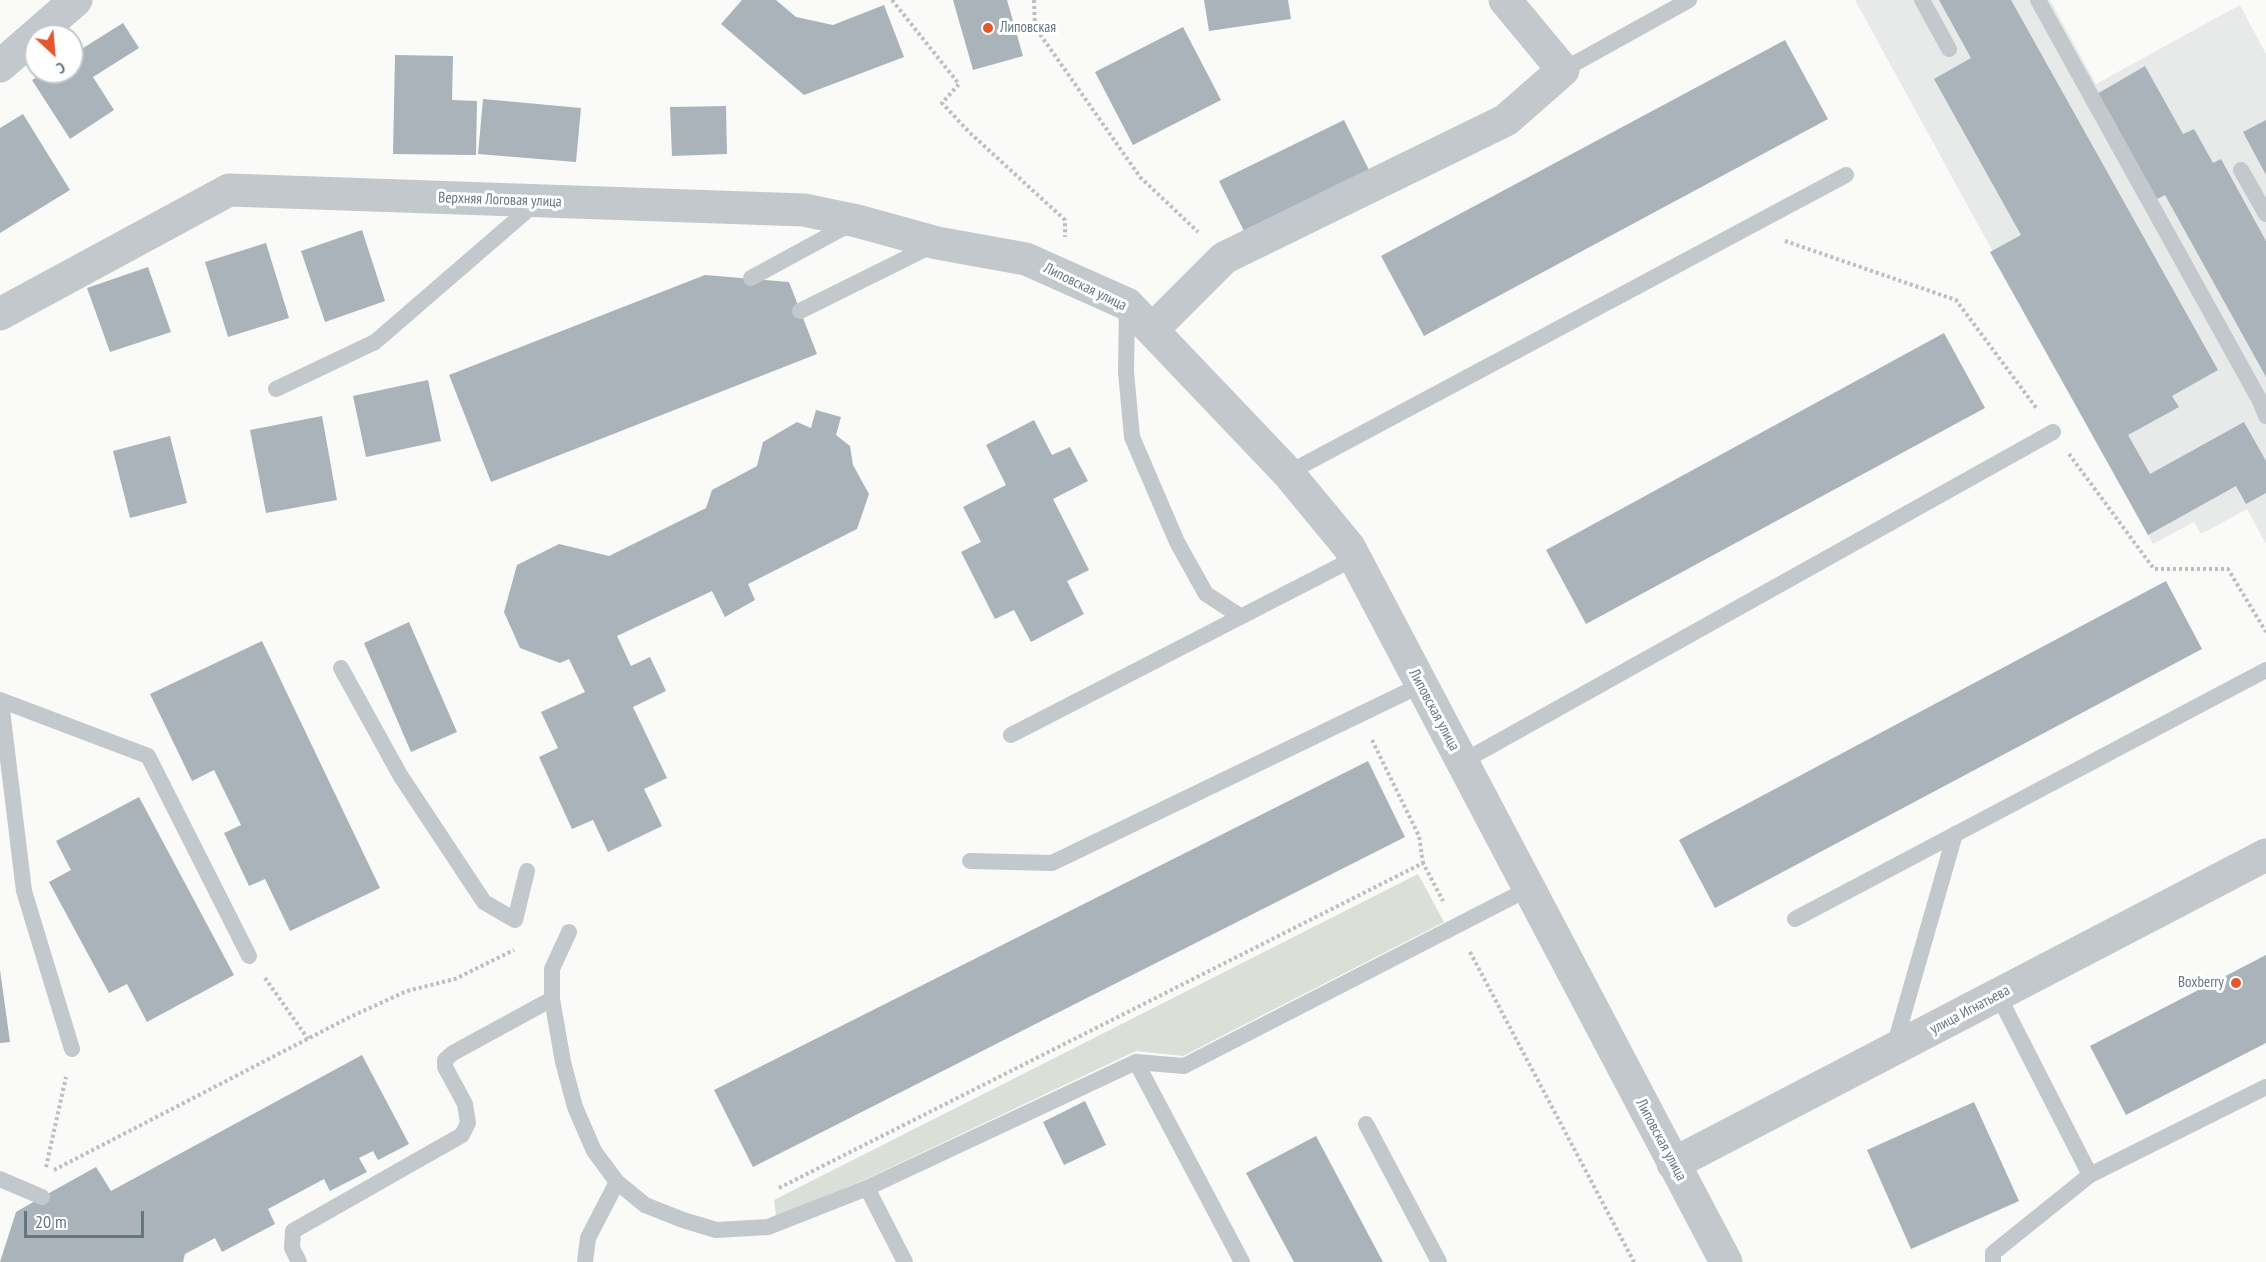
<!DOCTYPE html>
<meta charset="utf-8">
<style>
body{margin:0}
#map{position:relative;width:2266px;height:1262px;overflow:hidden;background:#fafaf8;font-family:"PT Sans Narrow",sans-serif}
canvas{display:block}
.north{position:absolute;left:24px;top:24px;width:60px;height:60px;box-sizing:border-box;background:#fff;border:2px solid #c1c8cd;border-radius:50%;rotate:154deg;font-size:16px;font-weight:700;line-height:24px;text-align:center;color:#657683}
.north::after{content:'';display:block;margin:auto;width:21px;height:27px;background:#e4572e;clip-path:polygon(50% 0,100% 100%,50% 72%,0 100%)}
.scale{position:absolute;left:24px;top:1211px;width:120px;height:27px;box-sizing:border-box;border:3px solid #657683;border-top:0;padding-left:8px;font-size:18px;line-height:21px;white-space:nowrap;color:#657683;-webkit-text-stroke:4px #fff;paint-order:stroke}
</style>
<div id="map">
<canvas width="2266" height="1262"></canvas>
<div class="north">С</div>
<div class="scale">20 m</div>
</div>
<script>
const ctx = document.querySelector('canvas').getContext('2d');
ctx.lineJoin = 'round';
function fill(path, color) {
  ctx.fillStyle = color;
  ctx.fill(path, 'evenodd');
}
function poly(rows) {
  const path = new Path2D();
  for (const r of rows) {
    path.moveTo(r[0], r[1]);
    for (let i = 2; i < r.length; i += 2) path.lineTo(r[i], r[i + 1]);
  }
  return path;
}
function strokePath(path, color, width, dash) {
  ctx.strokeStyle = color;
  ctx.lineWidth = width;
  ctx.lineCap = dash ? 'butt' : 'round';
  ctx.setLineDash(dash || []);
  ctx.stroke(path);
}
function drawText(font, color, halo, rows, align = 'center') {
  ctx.font = font + ' "PT Sans Narrow",sans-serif';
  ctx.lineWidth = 6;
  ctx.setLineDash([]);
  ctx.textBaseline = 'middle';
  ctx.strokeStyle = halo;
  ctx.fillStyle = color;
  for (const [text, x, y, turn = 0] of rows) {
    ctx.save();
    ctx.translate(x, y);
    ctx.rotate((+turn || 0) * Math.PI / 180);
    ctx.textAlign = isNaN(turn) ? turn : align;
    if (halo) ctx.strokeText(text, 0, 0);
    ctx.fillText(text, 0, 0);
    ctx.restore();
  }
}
const built = poly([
 [1855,0,2050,0,2096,84,2240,5,2266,54,2266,544,2247,509,2201,534,2194,522,2153,544]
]);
const green = poly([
 [1418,874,1444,922,1183,1056,1136,1051,864,1180,776,1216,774,1200]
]);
const building = poly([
 [742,0,776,0,796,17,833,25,884,5,904,57,804,95,721,24],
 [953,0,1007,0,1023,56,973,70],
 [1204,0,1288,0,1291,19,1209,31],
 [1939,0,2011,0,2218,370,2172,396,2179,407,2128,435,2150,474,2244,422,2266,461,2266,493,2246,504,2236,486,2148,535,1990,252,2021,235,1934,79,1971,58],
 [123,23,139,48,93,77,114,110,70,139,32,80,46,72,72,72,72,55],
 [1183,27,1221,100,1133,145,1095,72],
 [1785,40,1828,119,1424,336,1381,256],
 [395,55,453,56,452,100,477,101,476,155,393,154],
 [2145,66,2183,134,2194,129,2213,163,2221,159,2266,241,2266,377,2165,195,2155,200,2097,94],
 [483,99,581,108,576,162,478,154],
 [726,106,727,154,672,156,670,107],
 [23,114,70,190,0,233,0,128],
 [1344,120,1370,172,1245,233,1219,181],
 [2266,120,2266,175,2243,132],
 [362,230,385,301,325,322,301,251],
 [266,243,289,318,228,337,205,262],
 [148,267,171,332,110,352,87,288],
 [705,275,789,282,817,354,491,482,449,375],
 [1944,333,1985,408,1586,624,1546,550],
 [428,380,441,441,366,457,353,396],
 [816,410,841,417,836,435,850,446,853,465,869,494,857,529,748,584,755,600,725,617,712,591,617,636,631,666,650,657,666,691,633,707,667,778,644,789,662,826,608,852,593,820,572,829,539,757,558,748,541,712,585,692,569,659,560,663,520,648,504,612,517,565,559,544,609,556,706,508,712,490,757,466,763,442,797,422,811,428],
 [322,416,337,500,266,513,250,430],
 [1034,420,1052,455,1070,447,1088,481,1053,499,1089,570,1067,581,1084,614,1031,642,1014,610,995,619,961,552,981,542,963,507,1006,485,986,445],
 [170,436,187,503,130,518,113,451],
 [2166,581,2202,649,1715,908,1679,840],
 [409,622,457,732,411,752,364,643],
 [262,641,380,888,290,931,265,879,249,886,224,833,241,825,214,770,192,781,150,694],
 [1368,761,1405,837,753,1167,714,1090],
 [139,797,234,975,147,1022,127,984,109,993,49,882,71,870,56,841],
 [2266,955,2266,1043,2126,1115,2090,1046],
 [0,970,10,1042,0,1043],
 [362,1055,409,1144,378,1160,373,1151,359,1158,367,1172,330,1191,324,1179,268,1209,275,1224,222,1252,215,1238,185,1254,183,1262,0,1262,16,1212,42,1197,96,1167,111,1191],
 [1085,1101,1106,1145,1064,1165,1043,1122],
 [1974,1102,2019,1201,1911,1249,1867,1150],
 [1316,1136,1383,1262,1294,1262,1246,1173]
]);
const path = poly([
 [892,0,959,84,942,103,969,132,1065,220,1065,237],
 [1034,0,1035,27,1140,177,1198,232],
 [1785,241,1956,300,2037,409],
 [2069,454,2154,569,2228,569,2266,632],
 [1372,740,1419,836,1423,863],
 [1470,952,1634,1262],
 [265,978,308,1039],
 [46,1167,66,1077],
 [54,1170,348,1018,407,991,455,979,514,950],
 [779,1188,1423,863,1443,901]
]);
const lane = poly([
 [1922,0,1949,49],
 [2038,0,2259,399,2266,416],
 [1563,70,1689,0],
 [2241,170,2266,214],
 [751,278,854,222],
 [1127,307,1126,372,1132,437,1177,542,1206,594,1240,616],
 [800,311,933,245],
 [276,389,375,342,537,202],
 [1288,473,1846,175],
 [341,668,400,775,484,902,515,920,527,871],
 [0,700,148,756,249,956],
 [1,702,24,891,72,1049],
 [1011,735,1355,558],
 [1462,762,2053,432],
 [970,861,1052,863,1421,685],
 [1795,919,2266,670],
 [569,932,552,969,552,999,563,1062,575,1107,594,1151,617,1182,645,1205,683,1220,716,1230,768,1227,867,1188,1136,1062,1184,1066,1528,889],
 [1998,995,2090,1175],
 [1894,1047,1955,834],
 [1136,1062,1242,1262],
 [1366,1124,1439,1262],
 [0,1179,42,1197],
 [867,1188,905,1262],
 [299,1262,292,1248,293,1231,462,1135,468,1123,465,1104,445,1067,445,1060,453,1053,552,999],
 [585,1262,588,1238,617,1182],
 [1993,1262,1993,1253,2090,1175,2266,1087]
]);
const street = poly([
 [0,66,76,0],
 [0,314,229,190,804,210,857,221,937,243,1026,259,1127,304,1288,473,1349,547,1726,1262],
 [1152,330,1224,258,1506,120,1563,70,1505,0],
 [1673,1164,2266,855]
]);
const markers = [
 [988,28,6,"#e4572e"],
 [2236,983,6,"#e4572e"]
];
const poiNames = [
 ["Липовская",1000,28],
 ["Boxberry",2224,983,"right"]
];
const streetNames = [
 ["Верхняя Логовая улица",500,200,2],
 ["Липовская улица",1085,287,26],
 ["Липовская улица",1434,710,62],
 ["улица Игнатьева",1970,1010,-28],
 ["Липовская улица",1661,1140,62]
];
fill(built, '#e8e9e9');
fill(green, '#dadfd7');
fill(building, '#aab3b9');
strokePath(path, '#bbbfc2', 4, [3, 3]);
strokePath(lane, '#c3c8cc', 16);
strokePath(street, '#c3c8cc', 33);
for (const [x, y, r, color] of markers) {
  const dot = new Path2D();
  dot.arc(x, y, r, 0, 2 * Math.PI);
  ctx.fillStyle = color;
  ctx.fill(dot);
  strokePath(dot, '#fff', 2);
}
drawText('15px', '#657683', '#fff', poiNames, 'left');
drawText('15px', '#657683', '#fff', streetNames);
</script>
